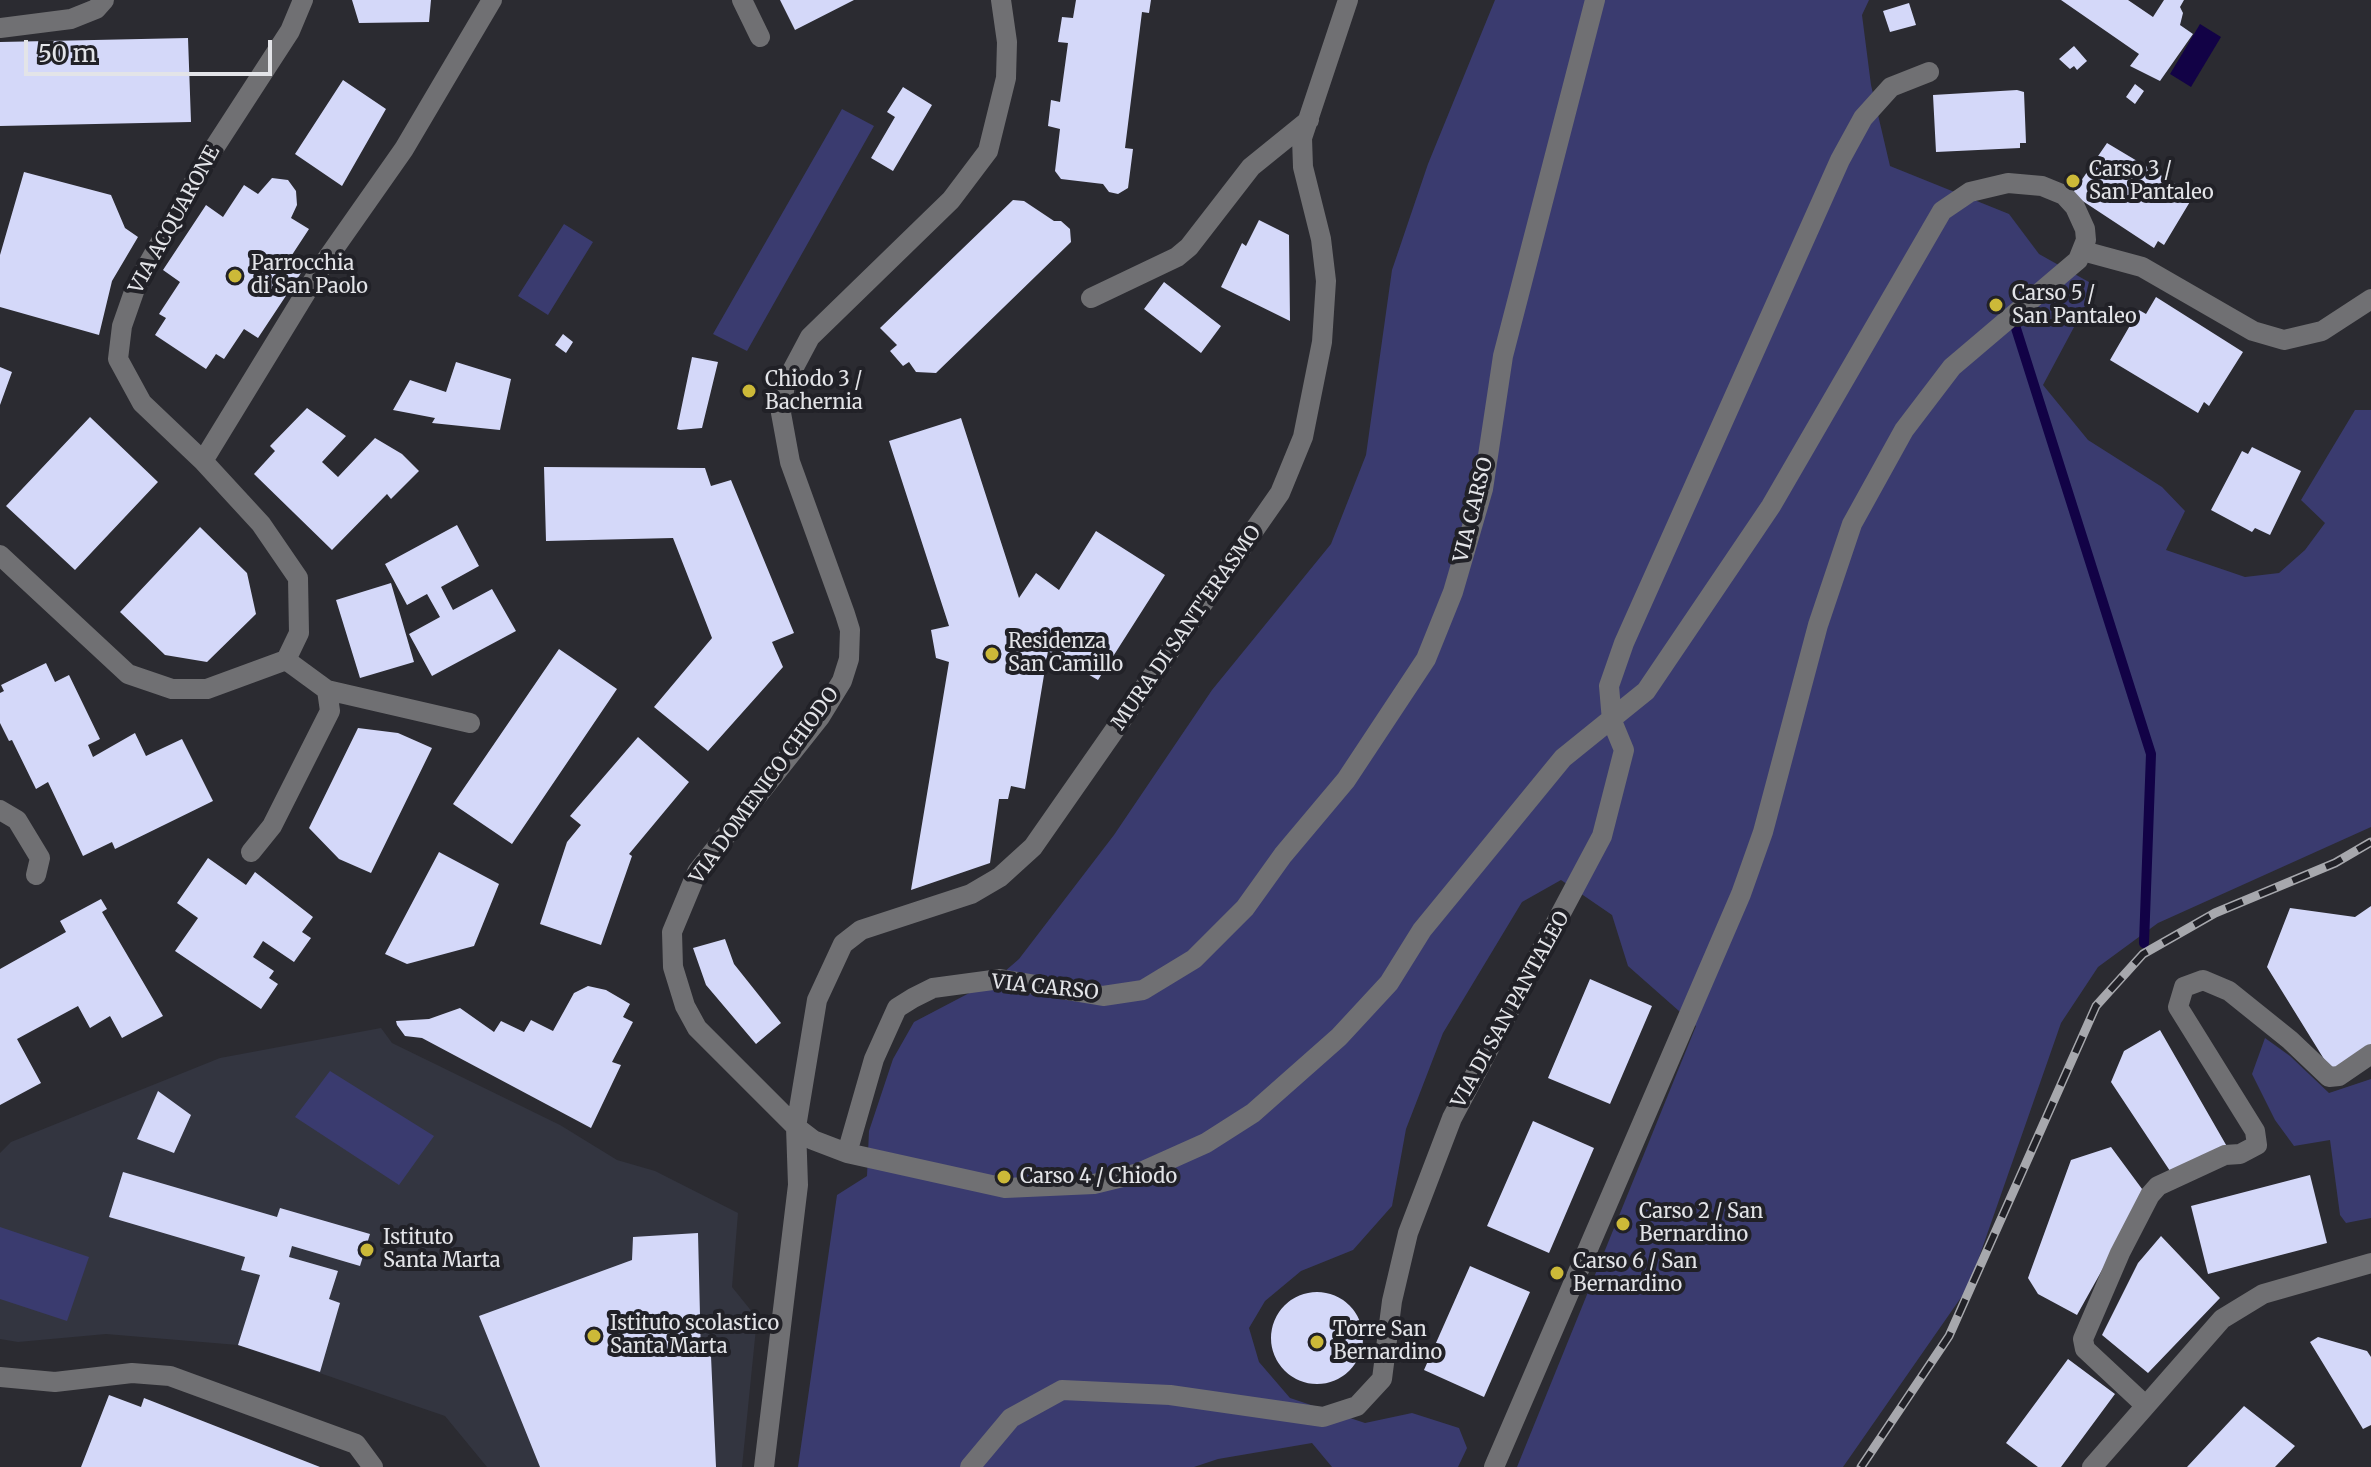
<!DOCTYPE html>
<style>
body{margin:0}
#map{position:relative;width:2371px;height:1467px;overflow:hidden;background:#2b2b31;font-family:Merriweather,serif}
canvas{display:block}
.scale{position:absolute;left:24px;top:40px;width:248px;height:36px;box-sizing:border-box;border:4px solid #e3e4e8;border-top:0;padding-left:10px;font-size:24px;line-height:28px;white-space:nowrap;color:#e3e4e8;-webkit-text-stroke:6px #212127;paint-order:stroke}
</style>
<div id="map">
<canvas width="2371" height="1467"></canvas>
<div class="scale">50 m</div>
</div>
<script>
const ctx = document.querySelector('canvas').getContext('2d');
ctx.lineJoin = 'round';
function fill(path, color) {
  ctx.fillStyle = color;
  ctx.fill(path, 'evenodd');
}
function poly(rows) {
  const path = new Path2D();
  for (const r of rows) {
    if (r.length === 3) {
      path.moveTo(r[0] + r[2], r[1]);
      path.arc(r[0], r[1], r[2], 0, 2 * Math.PI);
      continue;
    }
    path.moveTo(r[0], r[1]);
    for (let i = 2; i < r.length; i += 2) path.lineTo(r[i], r[i + 1]);
  }
  return path;
}
function strokePath(path, color, width, dash) {
  ctx.strokeStyle = color;
  ctx.lineWidth = width;
  ctx.lineCap = dash ? 'butt' : 'round';
  ctx.setLineDash(dash || []);
  ctx.stroke(path);
}
function drawText(font, color, halo, rows, align = 'center') {
  ctx.font = font + ' Merriweather,serif';
  ctx.lineWidth = 8;
  ctx.setLineDash([]);
  ctx.textBaseline = 'middle';
  ctx.strokeStyle = halo;
  ctx.fillStyle = color;
  for (const [text, x, y, turn = 0] of rows) {
    ctx.save();
    ctx.translate(x, y);
    ctx.rotate((+turn || 0) * Math.PI / 180);
    ctx.textAlign = isNaN(turn) ? turn : align;
    if (halo) ctx.strokeText(text, 0, 0);
    ctx.fillText(text, 0, 0);
    ctx.restore();
  }
}
const built = poly([
 [381,1028,392,1043,560,1125,617,1160,655,1171,738,1213,732,1287,757,1318,742,1467,487,1467,445,1416,238,1345,106,1334,18,1342,0,1339,0,1153,11,1142,220,1058]
]);
const green = poly([
 [1495,0,1869,0,1862,15,1871,85,1890,166,2009,214,2039,254,2096,286,2043,385,2088,440,2162,487,2185,511,2166,550,2245,577,2279,573,2305,550,2325,523,2301,500,2355,410,2371,410,2371,827,2158,923,2098,967,2061,1023,1969,1286,1843,1467,1517,1467,1696,1026,1628,966,1612,915,1561,880,1522,902,1443,1033,1406,1129,1392,1206,1353,1250,1301,1271,1265,1301,1249,1328,1259,1362,1290,1398,1365,1423,1412,1413,1459,1428,1467,1448,1458,1467,1332,1467,1312,1443,1218,1459,1194,1467,798,1467,837,1195,867,1176,869,1131,893,1059,914,1022,996,979,1019,959,1114,835,1212,690,1331,544,1366,455,1392,270,1428,164],
 [842,109,874,126,747,351,713,334],
 [564,224,593,242,548,315,518,296],
 [2265,1038,2290,1056,2329,1093,2371,1079,2371,1218,2346,1223,2340,1215,2330,1140,2294,1146,2275,1120,2252,1074],
 [330,1071,434,1136,399,1185,295,1117],
 [0,1227,89,1257,67,1321,0,1299]
]);
const water = poly([
 [2200,24,2221,37,2191,87,2170,74]
]);
const stream = poly([
 [2014,322,2151,754,2144,943]
]);
const building = poly([
 [352,0,431,0,429,22,359,23],
 [780,0,854,0,795,30],
 [1076,0,1151,0,1149,13,1142,12,1125,148,1133,149,1128,188,1118,194,1109,192,1103,184,1061,179,1055,171,1060,129,1048,126,1051,100,1060,102,1068,43,1058,42,1062,17,1073,18],
 [2061,0,2128,0,2153,17,2164,0,2184,0,2180,7,2183,13,2180,25,2193,34,2160,81,2130,66,2139,54],
 [1909,3,1916,25,1890,32,1883,11],
 [188,38,191,122,0,126,0,42],
 [2074,46,2087,61,2077,70,2074,66,2070,69,2059,59],
 [343,80,386,109,342,186,295,154],
 [2135,84,2144,91,2135,104,2126,97],
 [903,87,932,105,893,171,871,158,895,117,887,112],
 [2017,90,2024,92,2026,143,2020,143,2020,148,1936,152,1933,95],
 [2107,143,2194,195,2164,245,2158,241,2154,248,2072,194],
 [24,172,111,195,125,228,138,237,112,281,99,335,0,307,0,255],
 [272,178,288,180,296,191,297,205,291,218,309,229,290,258,305,267,258,338,244,329,224,359,216,354,206,369,155,335,166,318,159,314,180,282,163,270,206,205,223,217,244,185,258,194],
 [1013,200,1024,201,1054,221,1061,221,1070,229,1071,242,936,373,916,372,909,362,903,366,890,351,897,345,880,328],
 [1259,220,1289,235,1290,321,1221,287,1242,243,1246,246],
 [1164,282,1221,326,1201,353,1144,309],
 [2156,297,2243,352,2209,406,2204,402,2198,413,2110,360,2139,310,2146,314],
 [563,334,573,342,566,353,555,345],
 [692,357,718,362,702,428,680,430,677,429],
 [456,362,511,379,500,430,432,423,435,418,393,410,410,380,446,392],
 [0,367,12,372,0,405],
 [307,408,346,436,322,462,338,477,375,438,402,454,419,471,391,499,387,494,332,550,254,474,275,451,270,446],
 [90,417,158,482,75,570,6,506],
 [961,418,1019,598,1036,573,1059,590,1096,531,1165,575,1098,680,1048,651,1025,789,1011,786,1008,799,999,799,990,863,911,890,949,662,936,658,931,630,949,626,889,441],
 [2252,447,2301,471,2270,535,2255,528,2252,532,2211,510,2242,451,2248,454],
 [544,467,705,468,711,486,731,480,794,633,772,642,783,667,708,751,654,707,712,638,673,538,546,541],
 [457,525,479,566,441,587,453,610,492,589,516,631,432,676,409,634,440,617,427,594,407,605,385,564],
 [200,527,247,573,256,614,207,662,165,655,120,612],
 [391,583,414,662,360,678,336,600],
 [559,649,617,689,512,844,453,804],
 [46,663,55,682,69,675,100,739,88,745,93,757,135,733,146,756,182,739,213,801,115,849,112,842,83,856,48,782,36,789,12,740,9,741,0,723,0,693,4,691,1,685],
 [358,728,398,733,432,748,371,873,339,859,309,828],
 [638,737,689,782,629,854,632,856,601,945,540,924,567,842,581,825,570,816],
 [439,852,499,884,474,946,407,964,385,954],
 [208,858,246,885,255,872,313,917,302,932,311,938,294,962,263,941,253,957,274,971,269,978,278,984,261,1009,175,951,198,918,177,903],
 [101,899,107,909,102,912,163,1016,122,1038,110,1016,90,1028,78,1006,17,1039,41,1083,0,1105,0,969,66,932,60,921],
 [2371,906,2371,1046,2332,1072,2267,967,2290,908,2355,917],
 [725,939,734,964,781,1023,756,1044,706,985,693,948],
 [1590,979,1652,1006,1610,1104,1548,1078],
 [588,986,606,990,630,1004,623,1017,633,1022,612,1062,621,1065,591,1128,422,1038,405,1036,397,1025,396,1021,429,1019,460,1008,494,1032,501,1021,524,1032,531,1020,553,1031,574,993],
 [2160,1030,2229,1150,2172,1174,2111,1082,2124,1051],
 [158,1091,191,1115,174,1153,137,1139],
 [1533,1121,1594,1148,1549,1253,1487,1226],
 [2111,1147,2145,1193,2077,1315,2038,1294,2028,1278,2071,1160],
 [123,1172,277,1217,280,1208,370,1234,360,1266,292,1246,289,1257,338,1271,329,1299,340,1303,320,1372,238,1345,260,1275,241,1270,245,1257,109,1217],
 [2310,1175,2327,1243,2208,1274,2191,1206],
 [698,1233,701,1357,711,1356,716,1467,540,1467,479,1316,632,1260,633,1237],
 [2161,1236,2220,1298,2148,1373,2102,1335,2138,1263],
 [1470,1266,1530,1292,1484,1397,1424,1370],
 [1317,1338,46],
 [2318,1337,2367,1351,2371,1357,2371,1425,2363,1429,2310,1342],
 [2068,1359,2115,1394,2061,1467,2038,1467,2006,1443],
 [109,1395,141,1407,144,1398,320,1467,81,1467],
 [2244,1406,2295,1446,2275,1467,2187,1467]
]);
const minor = poly([
 [303,0,290,31,207,159,136,286,122,326,118,359,142,403,203,461,324,263,404,149,492,0],
 [742,0,760,37],
 [0,28,71,19,96,9,104,0],
 [2083,251,2142,267,2253,331,2284,340,2322,331,2371,299],
 [1091,298,1177,257,1189,247,1251,167,1309,120],
 [0,555,128,674,172,689,207,689,286,660,299,633,298,578,261,524,203,461],
 [327,690,470,723],
 [0,810,17,820,40,858,36,875],
 [251,852,272,826,330,711,327,690,286,660],
 [847,1153,813,1140,796,1127,697,1028,685,1006,673,967,672,932,697,872,820,717,842,681,849,659,850,630,845,614,790,462,781,413,785,384,810,337,951,200,988,151,1006,78,1007,42,1001,0],
 [0,1377,55,1382,132,1373,170,1376,356,1444,373,1467],
 [2145,1405,2085,1349,2083,1339,2120,1253,2150,1195,2158,1186,2225,1155,2240,1154,2257,1145,2255,1131,2178,1007,2184,987,2203,980,2229,991,2290,1040,2329,1077,2339,1076,2371,1054],
 [764,1467,798,1185,796,1127,817,1000,843,944,861,930,971,894,1000,877,1033,847,1280,493,1303,437,1322,342,1326,281,1321,239,1303,167,1302,138,1348,0],
 [970,1467,1011,1418,1062,1390,1170,1395,1323,1417,1357,1406,1382,1379,1392,1301,1408,1233,1452,1118,1602,836,1624,750,1612,721,1609,686,1624,643,1840,160,1863,118,1891,87,1929,72],
 [1494,1467,1741,894,1763,832,1818,625,1852,524,1904,430,1952,367,2078,260,2086,240,2085,229,2075,207,2064,195,2042,186,2008,183,1970,192,1942,211,1771,506,1646,691,1563,758,1422,930,1389,983,1339,1037,1253,1113,1206,1143,1139,1173,1094,1184,1005,1188,847,1153,874,1059,897,1008,913,998,933,988,1000,979,1103,996,1143,990,1194,959,1245,908,1283,855,1346,780,1426,659,1453,592,1483,489,1503,356,1595,0],
 [2092,1467,2222,1319,2263,1294,2371,1263]
]);
const rail = poly([
 [1861,1467,1949,1336,2096,1006,2143,954,2215,913,2335,863,2371,842]
]);
const markers = [
 [2073,181,8,"#ccb938"],
 [235,276,8,"#ccb938"],
 [1996,305,8,"#ccb938"],
 [749,391,8,"#ccb938"],
 [992,654,8,"#ccb938"],
 [1004,1177,8,"#ccb938"],
 [1623,1224,8,"#ccb938"],
 [367,1250,8,"#ccb938"],
 [1557,1273,8,"#ccb938"],
 [594,1336,8,"#ccb938"],
 [1317,1342,8,"#ccb938"]
];
const poiNames = [
 ["Carso 3 /",2089,170],
 ["San Pantaleo",2089,193],
 ["Parrocchia",251,264],
 ["di San Paolo",251,287],
 ["Carso 5 /",2012,294],
 ["San Pantaleo",2012,317],
 ["Chiodo 3 /",765,380],
 ["Bachernia",765,403],
 ["Residenza",1008,642],
 ["San Camillo",1008,665],
 ["Carso 4 / Chiodo",1020,1177],
 ["Carso 2 / San",1639,1212],
 ["Bernardino",1639,1235],
 ["Istituto",383,1238],
 ["Santa Marta",383,1261],
 ["Carso 6 / San",1573,1262],
 ["Bernardino",1573,1285],
 ["Istituto scolastico",610,1324],
 ["Santa Marta",610,1347],
 ["Torre San",1333,1330],
 ["Bernardino",1333,1353]
];
const streetNames = [
 ["VIA ACQUARONE",175,220,-61],
 ["VIA CARSO",1474,510,-76],
 ["MURA DI SANT'ERASMO",1187,628,-55],
 ["VIA DOMENICO CHIODO",765,786,-54],
 ["VIA CARSO",1045,988,6],
 ["VIA DI SAN PANTALEO",1511,1010,-61]
];
fill(built, '#333540');
fill(green, '#3a3b6f');
fill(water, '#120246');
strokePath(stream, '#120246', 10);
fill(building, '#d4d8f9');
strokePath(minor, '#707073', 20);
strokePath(rail, '#a7a8ad', 9);
strokePath(rail, '#212127', 6, [18]);
for (const [x, y, r, color] of markers) {
  const dot = new Path2D();
  dot.arc(x, y, r, 0, 2 * Math.PI);
  ctx.fillStyle = color;
  ctx.fill(dot);
  strokePath(dot, '#212127', 3);
}
drawText('20px', '#e3e4e8', '#212127', poiNames, 'left');
drawText('20px', '#e3e4e8', '#212127', streetNames);
</script>
